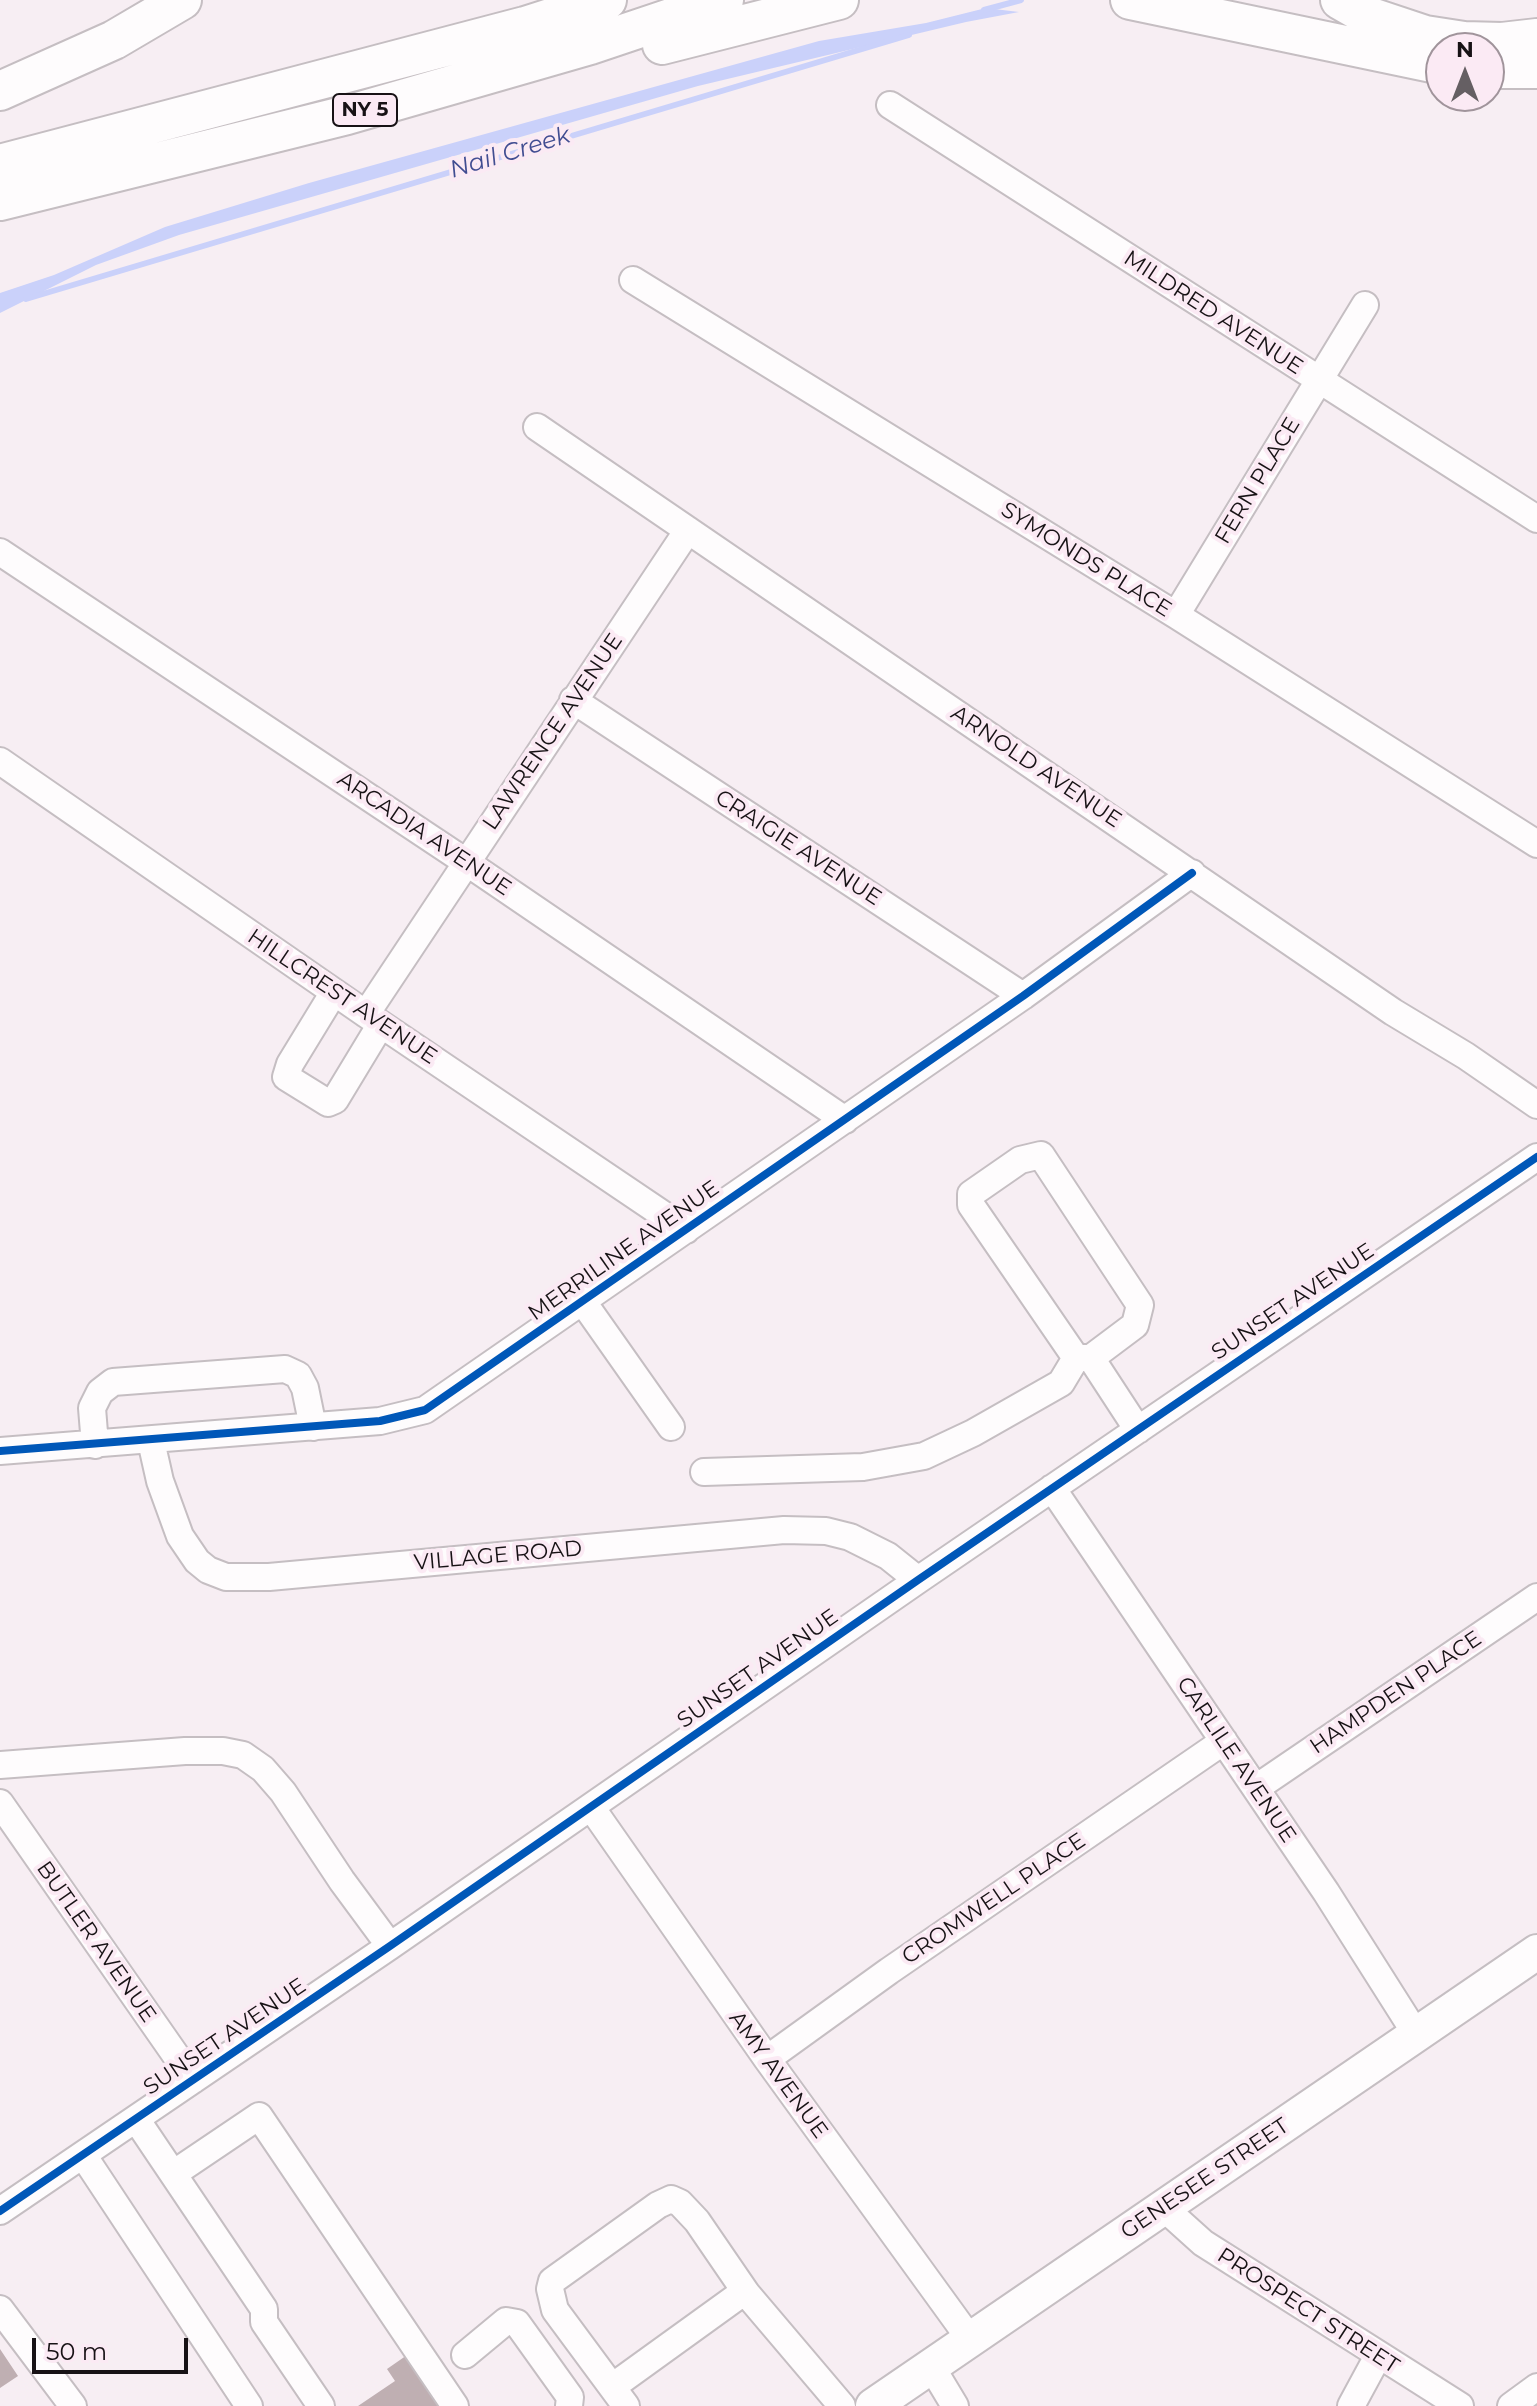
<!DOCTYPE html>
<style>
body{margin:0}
#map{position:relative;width:1537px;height:2406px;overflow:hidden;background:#f7eef3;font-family:Montserrat,sans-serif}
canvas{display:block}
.north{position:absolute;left:1425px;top:32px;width:80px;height:80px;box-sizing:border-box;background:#fbeaf4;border:2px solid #a0949b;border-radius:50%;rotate:0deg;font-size:22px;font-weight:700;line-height:32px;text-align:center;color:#171215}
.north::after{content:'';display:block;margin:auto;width:28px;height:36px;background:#655f63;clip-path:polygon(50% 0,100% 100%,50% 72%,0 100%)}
.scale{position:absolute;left:32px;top:2338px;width:156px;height:36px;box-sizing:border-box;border:4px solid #171215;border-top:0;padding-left:10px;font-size:24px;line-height:28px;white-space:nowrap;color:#171215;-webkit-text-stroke:6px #fbeaf4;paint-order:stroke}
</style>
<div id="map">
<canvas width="1537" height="2406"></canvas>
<div class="north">N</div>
<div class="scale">50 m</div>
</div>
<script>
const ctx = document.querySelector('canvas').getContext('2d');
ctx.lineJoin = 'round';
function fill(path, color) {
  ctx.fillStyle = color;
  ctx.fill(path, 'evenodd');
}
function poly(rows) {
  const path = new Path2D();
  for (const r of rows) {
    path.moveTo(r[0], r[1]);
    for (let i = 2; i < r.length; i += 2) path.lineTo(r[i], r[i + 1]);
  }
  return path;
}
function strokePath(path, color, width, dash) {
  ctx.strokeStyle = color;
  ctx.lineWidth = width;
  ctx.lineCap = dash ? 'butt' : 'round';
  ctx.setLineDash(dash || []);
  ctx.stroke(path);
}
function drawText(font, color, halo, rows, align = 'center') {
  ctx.font = font + ' Montserrat,sans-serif';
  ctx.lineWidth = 8;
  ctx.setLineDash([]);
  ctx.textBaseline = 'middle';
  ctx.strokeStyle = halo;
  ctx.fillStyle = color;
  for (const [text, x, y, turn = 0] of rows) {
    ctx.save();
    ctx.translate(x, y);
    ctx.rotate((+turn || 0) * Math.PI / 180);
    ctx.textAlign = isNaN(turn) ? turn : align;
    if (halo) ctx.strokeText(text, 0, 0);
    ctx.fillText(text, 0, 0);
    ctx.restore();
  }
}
const water = poly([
 [986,8,1019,12,966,22,698,86,179,235,96,265,0,313,0,293,54,275,165,227,309,183,819,41,926,23]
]);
const stream = poly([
 [984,10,1021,0],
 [26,299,909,35]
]);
const building = poly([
 [0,2349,18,2376,0,2388],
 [410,2353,446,2406,358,2406,395,2381,387,2369]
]);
const minor = poly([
 [890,105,1537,519],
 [633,280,1176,615,1537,844],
 [537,427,1393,1012,1466,1056,1537,1105],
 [0,552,466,862,845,1120],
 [1176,615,1365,305],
 [573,700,1023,996],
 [0,761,366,1014,686,1230],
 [334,992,290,1064,286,1077,328,1103,335,1100,381,1024],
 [366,1014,688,530],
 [583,1302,671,1427],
 [1091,1358,1076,1358,971,1205,971,1194,1020,1160,1041,1155,1140,1305,1135,1325,1091,1358,1138,1430],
 [151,1441,160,1481,180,1536,197,1561,208,1570,226,1577,269,1577,784,1530,826,1531,850,1537,888,1556,918,1580],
 [95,1445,92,1408,100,1392,113,1382,285,1369,298,1375,305,1388,313,1427],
 [0,1451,380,1421,425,1410,1023,996,1192,873],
 [704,1472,863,1467,924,1456,973,1433,1061,1383,1076,1358],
 [1052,1488,1326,1892,1416,2034],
 [0,1765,185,1751,223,1751,243,1755,263,1769,283,1792,342,1881,390,1946],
 [1256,1788,1537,1597],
 [0,1803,193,2080],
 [591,1807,767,2059,970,2339],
 [767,2059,889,1971,1224,1741],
 [136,2119,264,2309,264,2322,321,2406],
 [83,2155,249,2406],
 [173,2174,259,2116,455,2406],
 [1163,2207,1203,2243,1460,2406],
 [0,2211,390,1946,918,1580,1537,1157],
 [0,2309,73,2406],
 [465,2355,506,2321,517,2323,570,2397,569,2406],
 [931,2366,955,2406],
 [612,2387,745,2291],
 [626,2406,555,2310,550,2289,552,2281,658,2205,671,2199,680,2203,697,2221,747,2294,842,2406],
 [1351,2406,1378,2356],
 [1511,2406,1537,2387]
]);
const major = poly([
 [873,2406,1537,1952]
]);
const highway = poly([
 [1130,0,1441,65],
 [1340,0,1368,16,1425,35,1464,41,1502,42,1537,38],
 [662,45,839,0],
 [1489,69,1537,69],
 [0,91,114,40,182,0],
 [0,164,525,26,607,0],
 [0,201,347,115,590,45,724,0]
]);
const cycleway = poly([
 [0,1451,380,1421,425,1410,1023,996,1192,873],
 [0,2211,390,1946,918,1580,1537,1157]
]);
const shields = [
 [365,110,64]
];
const shieldNames = [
 ["NY 5",365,110]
];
const streetNames = [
 ["MILDRED AVENUE",1213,313,33],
 ["FERN PLACE",1258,481,-59],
 ["SYMONDS PLACE",1086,560,32],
 ["LAWRENCE AVENUE",553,732,-56],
 ["ARNOLD AVENUE",1036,767,34],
 ["ARCADIA AVENUE",424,834,34],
 ["CRAIGIE AVENUE",798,848,33],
 ["HILLCREST AVENUE",342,997,34],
 ["MERRILINE AVENUE",624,1251,-35],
 ["SUNSET AVENUE",1293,1302,-34],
 ["VILLAGE ROAD",498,1556,-5],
 ["SUNSET AVENUE",758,1669,-35],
 ["HAMPDEN PLACE",1396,1693,-34],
 ["CARLILE AVENUE",1236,1760,56],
 ["CROMWELL PLACE",994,1899,-34],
 ["BUTLER AVENUE",96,1942,55],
 ["SUNSET AVENUE",225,2037,-34],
 ["AMY AVENUE",778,2075,54],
 ["GENESEE STREET",1205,2179,-34],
 ["PROSPECT STREET",1308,2311,33]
];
const waterNames = [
 ["Nail Creek",510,153,-17]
];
fill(water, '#cad1fa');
strokePath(stream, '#cad1fa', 6);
fill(building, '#bfafb2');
strokePath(minor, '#c5bec2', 30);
strokePath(major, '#c5bec2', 38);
strokePath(highway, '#c5bec2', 42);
strokePath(minor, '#fefcfd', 26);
strokePath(major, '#fefcfd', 34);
strokePath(highway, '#fefcfd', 38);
strokePath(cycleway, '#0057b8', 8);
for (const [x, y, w] of shields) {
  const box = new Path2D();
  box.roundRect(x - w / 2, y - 16, w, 32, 6);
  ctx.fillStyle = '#fbeaf4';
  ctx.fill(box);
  strokePath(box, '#171215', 2);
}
drawText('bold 20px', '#171215', null, shieldNames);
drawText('22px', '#171215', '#fbeaf4', streetNames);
drawText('italic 24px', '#414d91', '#fbeaf4', waterNames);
</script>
